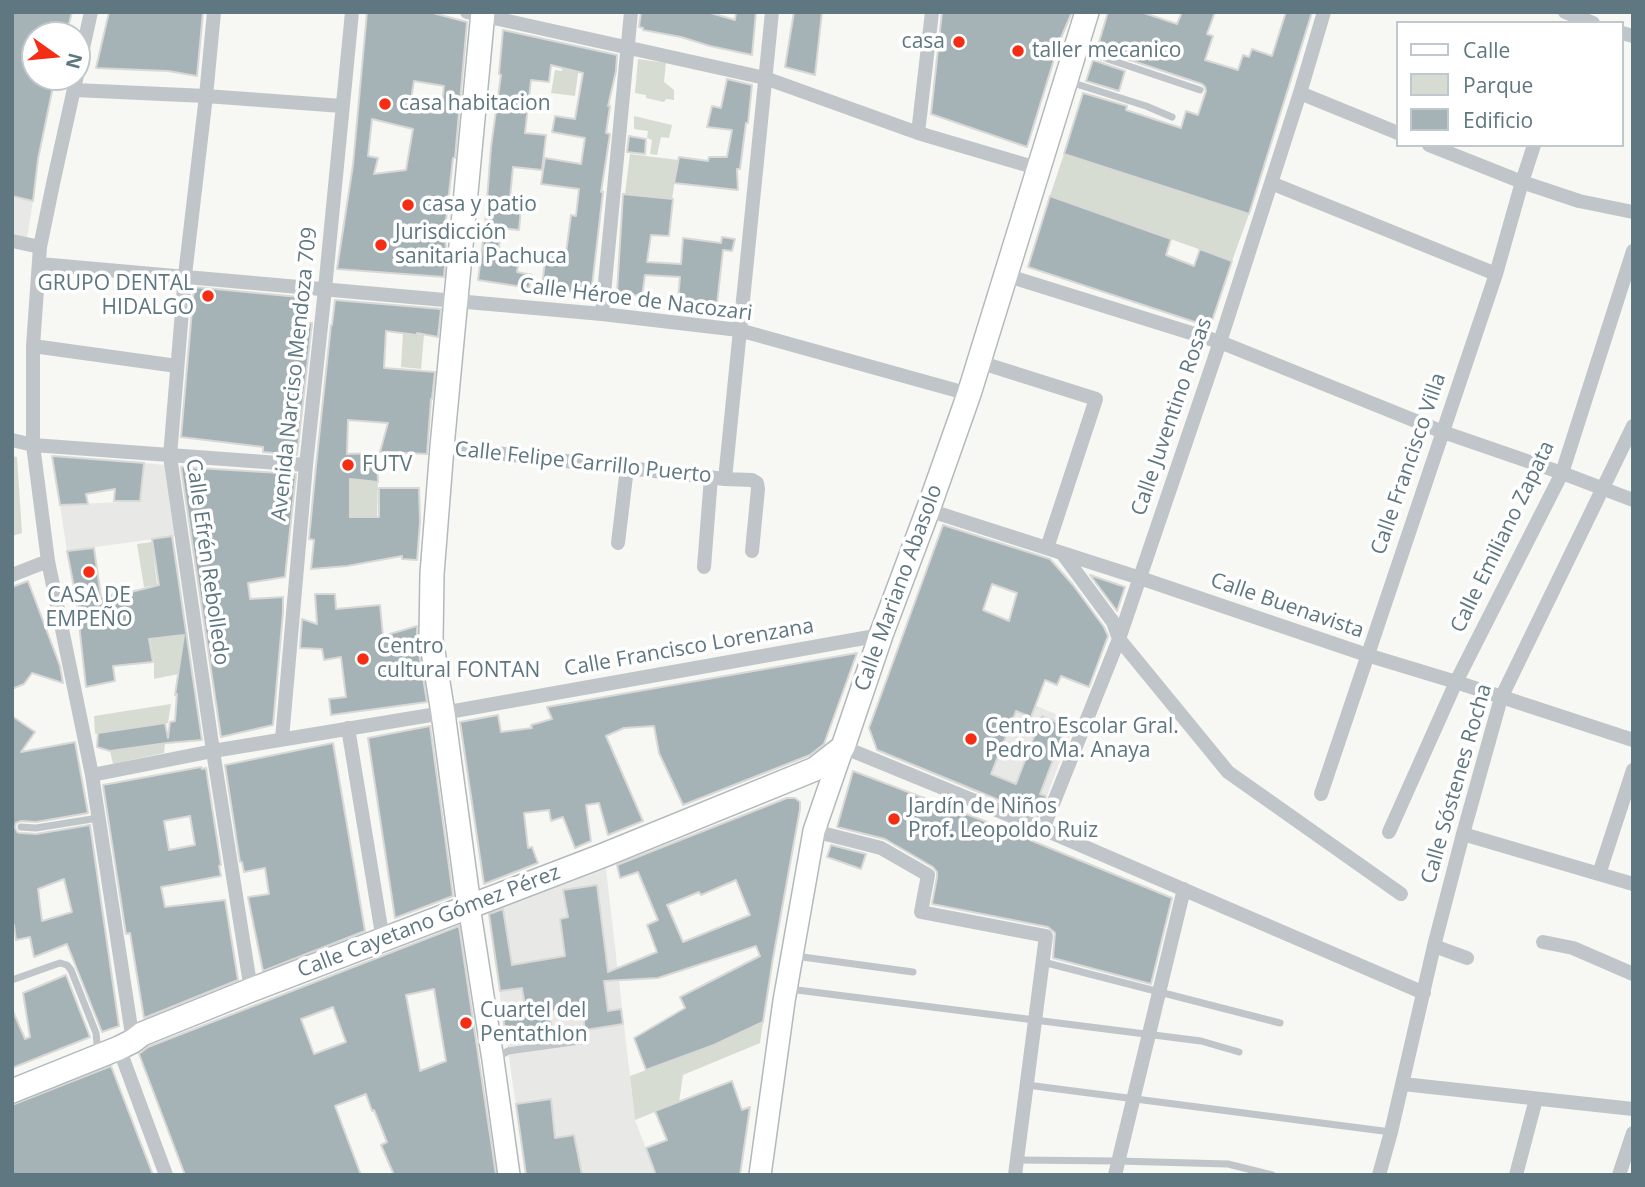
<!DOCTYPE html>
<meta charset="utf-8">
<style>
body{margin:0}
#map{position:relative;width:1645px;height:1187px;overflow:hidden;background:#f7f7f3;font-family:"Open Sans",sans-serif}
canvas{display:block}
.frame{position:absolute;inset:0;border:14px solid #5f7781;pointer-events:none}
.legend{position:absolute;left:1396px;top:21px;width:228px;height:126px;box-sizing:border-box;background:#fff;border:2px solid #bfc9cd;margin:0;padding:9px 12px;list-style:none;font-size:21px;color:#5f7781}
.legend li{display:flex;align-items:center;gap:14px;height:35px}
.legend b{width:35px;border:2px solid #bfc9cd}
.north{position:absolute;left:21px;top:21px;width:70px;height:70px;box-sizing:border-box;background:#fff;border:2px solid #bfc9cd;border-radius:50%;rotate:105deg;font-size:19px;font-weight:700;line-height:28px;text-align:center;color:#5f7781}
.north::after{content:'';display:block;margin:auto;width:24px;height:32px;background:#f52d15;clip-path:polygon(50% 0,100% 100%,50% 72%,0 100%)}
</style>
<div id="map">
<canvas width="1645" height="1187"></canvas>
<div class="frame"></div>
<ul class="legend">
<li><b style="height:9px;background:#fff"></b>Calle</li>
<li><b style="height:19px;background:#d7dcd2"></b>Parque</li>
<li><b style="height:19px;background:#a5b2b6"></b>Edificio</li>
</ul>
<div class="north">N</div>
</div>
<script>
const ctx = document.querySelector('canvas').getContext('2d');
ctx.lineJoin = 'round';
function fill(path, color) {
  ctx.fillStyle = color;
  ctx.fill(path, 'evenodd');
}
function poly(rows) {
  const path = new Path2D();
  for (const r of rows) {
    path.moveTo(r[0], r[1]);
    for (let i = 2; i < r.length; i += 2) path.lineTo(r[i], r[i + 1]);
  }
  return path;
}
function strokePath(path, color, width, dash) {
  ctx.strokeStyle = color;
  ctx.lineWidth = width;
  ctx.lineCap = dash ? 'butt' : 'round';
  ctx.setLineDash(dash || []);
  ctx.stroke(path);
}
function drawText(font, color, halo, rows, align = 'center') {
  ctx.font = font + ' "Open Sans",sans-serif';
  ctx.lineWidth = 7;
  ctx.setLineDash([]);
  ctx.textBaseline = 'middle';
  ctx.strokeStyle = halo;
  ctx.fillStyle = color;
  for (const [text, x, y, turn = 0] of rows) {
    ctx.save();
    ctx.translate(x, y);
    ctx.rotate((+turn || 0) * Math.PI / 180);
    ctx.textAlign = isNaN(turn) ? turn : align;
    if (halo) ctx.strokeText(text, 0, 0);
    ctx.fillText(text, 0, 0);
    ctx.restore();
  }
}
const built = poly([
 [12,196,33,201,27,238,12,234],
 [144,463,166,465,176,536,67,551,60,505,140,501],
 [898,648,1075,722,1038,819,877,750],
 [606,869,635,1120,656,1175,526,1175,488,912]
]);
const green = poly([
 [638,59,666,63,664,82,674,90,674,100,666,99,664,102,646,98,646,95,635,93],
 [563,64,579,66,575,96,551,93,555,70,562,71],
 [634,116,672,125,669,138,661,137,657,155,650,154,652,140,647,138,648,131,634,129],
 [630,154,678,160,672,199,625,194],
 [1064,154,1249,214,1232,261,1050,196],
 [403,333,424,335,421,369,401,367],
 [12,456,17,457,22,533,12,536],
 [334,477,378,482,377,517,350,517],
 [152,542,157,585,144,587,137,544],
 [183,635,178,674,154,679,154,662,150,639],
 [171,704,168,723,95,734,94,716],
 [165,743,164,753,113,764,110,751],
 [763,1022,760,1043,683,1075,679,1102,635,1120,630,1076,714,1045]
]);
const building = poly([
 [12,12,72,12,66,35,35,35,35,77,55,77,38,159,33,201,12,196,12,12],
 [109,12,203,12,197,76,168,71,96,68,109,12],
 [367,12,429,12,467,22,455,158,453,158,445,228,446,253,444,277,337,269,353,165,367,12],
 [414,81,444,86,441,113,414,111,411,100,414,81],
 [372,119,413,129,406,170,374,174,378,158,368,156,372,119],
 [641,12,707,12,735,20,736,12,756,12,752,55,710,46,681,37,643,30,643,28,639,27,641,12],
 [794,12,822,12,815,75,785,67,794,12],
 [942,12,1072,12,1060,40,1027,147,931,114,942,12],
 [1108,12,1141,12,1177,24,1182,12,1215,12,1207,34,1213,36,1205,60,1238,70,1243,55,1249,57,1252,49,1272,56,1286,12,1312,12,1249,214,1064,154,1083,93,1127,106,1126,110,1181,128,1186,111,1198,115,1206,91,1205,87,1202,84,1097,49,1108,12],
 [503,30,617,55,616,71,608,106,610,106,606,133,610,134,601,192,603,192,591,294,542,288,546,251,566,253,571,215,576,216,579,189,541,184,545,158,581,164,585,138,552,132,555,116,575,119,583,73,551,65,549,82,531,80,525,133,546,135,542,170,513,167,509,208,521,209,519,230,501,228,498,257,519,260,517,272,532,275,529,288,478,280,485,226,491,147,501,75,499,74,503,30],
 [1093,60,1125,71,1119,91,1086,81,1093,60],
 [727,79,752,85,748,123,746,123,740,169,737,169,738,190,674,183,679,157,708,161,709,157,727,157,732,130,707,127,712,106,721,108,727,79],
 [629,136,646,139,645,154,627,152,629,136],
 [623,194,673,199,669,236,651,235,647,262,681,264,683,238,721,243,722,237,735,239,732,251,723,250,717,304,678,299,680,277,645,275,642,296,617,293,623,194],
 [1050,196,1171,239,1166,255,1194,266,1200,249,1232,261,1210,327,1028,267,1050,196],
 [194,287,309,298,307,323,312,323,297,455,263,452,263,447,181,437,194,287],
 [335,300,441,309,438,337,417,333,417,335,386,331,384,368,435,372,432,399,431,399,427,454,380,452,388,423,348,420,347,454,377,453,378,482,350,479,350,517,379,517,379,488,419,488,420,522,417,560,402,559,402,556,347,566,311,569,314,540,309,539,316,466,331,325,332,325,335,300],
 [52,456,144,463,140,501,114,501,115,489,86,494,88,504,60,505,52,456],
 [181,467,296,474,285,577,248,583,250,599,283,597,283,612,273,725,221,737,181,467],
 [943,525,1050,559,1073,585,1104,627,1108,636,1089,687,1061,676,1057,685,1045,680,1031,717,1016,711,991,774,1016,784,1042,716,1066,726,1040,794,1046,796,1038,816,877,750,869,728,943,525],
 [992,584,1017,593,1009,621,983,610,992,584],
 [172,536,202,740,167,743,110,751,97,747,98,733,165,723,168,738,170,722,175,721,177,694,175,695,184,635,149,639,153,662,113,666,115,681,86,687,76,597,67,551,94,548,101,597,110,596,110,594,131,592,159,585,152,539,172,536],
 [1090,575,1125,587,1117,611,1090,575],
 [28,581,60,666,63,683,32,673,24,684,12,689,12,587,28,581],
 [315,594,335,594,336,609,380,605,383,636,417,626,417,641,427,702,331,715,329,699,346,697,341,657,324,660,322,649,300,648,302,619,317,624,315,594],
 [857,653,824,744,810,755,683,805,659,753,654,726,624,728,606,736,643,821,608,835,599,803,586,805,591,841,575,848,563,817,551,821,549,810,524,813,528,848,532,847,538,863,484,884,460,722,498,715,501,732,532,728,531,725,552,719,547,707,857,653],
 [12,716,35,732,21,752,75,742,88,813,36,822,21,821,16,823,15,827,17,832,20,833,36,834,90,825,119,1026,102,1032,67,944,34,957,30,937,16,940,14,925,12,925,12,716],
 [64,879,72,912,42,921,38,889,64,879],
 [430,726,453,896,395,918,368,738,430,726],
 [333,743,365,931,263,971,248,897,269,894,265,868,244,872,242,862,240,862,225,765,333,743],
 [201,767,202,769,206,768,221,865,219,866,221,876,161,887,165,907,225,900,238,980,144,1018,130,933,126,934,103,785,201,767],
 [190,816,195,845,169,850,164,821,190,816],
 [853,771,1016,833,1017,829,1032,835,1030,840,1172,898,1151,984,1053,958,1055,933,1048,927,932,904,937,877,937,872,933,867,885,839,837,827,853,771],
 [787,798,795,798,800,802,800,809,773,958,763,1022,714,1045,646,1070,634,1038,685,1008,680,997,760,956,756,946,658,978,604,981,608,1011,621,1009,623,1024,585,1030,582,1006,549,1012,553,1036,507,1043,503,1017,526,1013,522,988,500,991,489,914,503,909,512,965,565,956,560,919,568,917,563,890,597,885,608,972,657,952,647,925,658,920,638,872,620,878,617,865,787,798],
 [736,880,750,915,683,942,667,905,699,892,701,895,736,880],
 [831,845,866,854,861,869,827,857,831,845],
 [459,926,496,1175,394,1175,381,1145,387,1142,374,1110,372,1111,366,1094,335,1106,361,1175,185,1175,139,1054,148,1047,459,926],
 [434,989,446,1061,420,1071,406,995,434,989],
 [333,1007,346,1042,314,1054,301,1019,333,1007],
 [66,975,90,1037,12,1068,12,1009,25,1039,30,1037,23,993,66,975],
 [111,1066,153,1175,12,1175,12,1105,111,1066],
 [732,1081,742,1110,750,1107,740,1175,656,1175,646,1148,667,1140,655,1111,732,1081],
 [551,1099,555,1138,574,1135,582,1175,526,1175,516,1104,551,1099]
]);
const lane = poly([
 [1078,49,1200,90],
 [1070,82,1146,106,1172,117],
 [21,827,36,828,98,818],
 [795,956,913,972],
 [1043,962,1280,1023],
 [12,980,54,965,60,963,67,965,71,970,96,1033,98,1054],
 [789,989,1201,1041,1239,1052],
 [497,1058,508,1051,580,1041],
 [1027,1085,1391,1132],
 [1017,1160,1118,1161,1228,1164,1272,1175]
]);
const street = poly([
 [91,12,54,179,40,247,33,346,33,445,48,561,92,775,133,1041],
 [214,12,206,96,185,275,170,456,213,751,251,990],
 [467,12,765,78,918,133,1040,169],
 [1565,12,1593,23],
 [1622,33,1633,36],
 [75,90,206,96,342,106],
 [1300,93,1398,133],
 [918,133,932,12],
 [1429,145,1522,182,1579,201,1633,212],
 [1271,183,1496,274],
 [12,241,40,247],
 [40,264,602,314,739,330,969,394],
 [1005,275,1220,342,1443,432,1562,473,1633,500],
 [602,314,631,12],
 [33,346,177,366],
 [979,362,1096,399,1047,548],
 [12,440,33,445,306,465],
 [442,447,725,479,752,480,757,483,758,489,752,551],
 [725,479,772,12],
 [928,510,1140,578,1367,655,1456,682,1633,740],
 [618,543,627,468],
 [1062,553,1113,622,1119,639,1228,772,1401,894],
 [704,567,711,477],
 [12,575,48,561],
 [348,728,383,940],
 [282,739,306,465,325,289,352,12],
 [843,747,1043,829,1424,993],
 [92,775,213,751,443,713,881,635],
 [1321,794,1496,274,1522,182,1534,145],
 [1043,829,1119,639,1220,342,1300,93,1324,12],
 [814,831,881,848,928,875,921,912,1046,936,1015,1175],
 [1389,832,1456,682,1562,473,1633,251],
 [1463,834,1633,884],
 [1599,874,1633,770],
 [1543,942,1573,948,1633,974],
 [1434,946,1467,958],
 [119,1048,166,1175],
 [1403,1084,1633,1109],
 [1115,1175,1184,889],
 [1379,1175,1391,1132,1434,946,1463,834,1501,698,1633,426],
 [1516,1175,1536,1099],
 [1619,1175,1633,1133]
]);
const secondary = poly([
 [469,906,493,1060,509,1175],
 [760,1175,784,1001,814,831,843,747]
]);
const primary = poly([
 [469,906,443,713,431,639,432,574,442,447,483,12],
 [12,1091,119,1048,133,1041,142,1034,251,990,599,857,815,769,843,747,881,635,928,510,969,394,1087,12]
]);
const markers = [
 [959,42,7,"#f52d15"],
 [1018,51,7,"#f52d15"],
 [385,104,7,"#f52d15"],
 [408,205,7,"#f52d15"],
 [381,245,7,"#f52d15"],
 [208,296,7,"#f52d15"],
 [348,465,7,"#f52d15"],
 [89,572,7,"#f52d15"],
 [363,659,7,"#f52d15"],
 [971,739,7,"#f52d15"],
 [894,819,7,"#f52d15"],
 [466,1023,7,"#f52d15"]
];
const poiNames = [
 ["casa",945,42,"right"],
 ["taller mecanico",1032,51],
 ["casa habitacion",399,104],
 ["casa y patio",422,205],
 ["Jurisdicción",395,233],
 ["sanitaria Pachuca",395,257],
 ["GRUPO DENTAL",194,284,"right"],
 ["HIDALGO",194,308,"right"],
 ["FUTV",362,465],
 ["CASA DE",89,596,"center"],
 ["EMPEÑO",89,620,"center"],
 ["Centro",377,647],
 ["cultural FONTAN",377,671],
 ["Centro Escolar Gral.",985,727],
 ["Pedro Ma. Anaya",985,751],
 ["Jardín de Niños",908,807],
 ["Prof. Leopoldo Ruiz",908,831],
 ["Cuartel del",480,1011],
 ["Pentathlon",480,1035]
];
const streetNames = [
 ["Calle Héroe de Nacozari",636,300,7],
 ["Avenida Narciso Mendoza 709",295,374,-84],
 ["Calle Juventino Rosas",1172,417,-71],
 ["Calle Felipe Carrillo Puerto",583,463,6],
 ["Calle Francisco Villa",1409,464,-71],
 ["Calle Emiliano Zapata",1503,537,-64],
 ["Calle Efrén Rebolledo",207,562,82],
 ["Calle Mariano Abasolo",899,588,-70],
 ["Calle Buenavista",1287,606,19],
 ["Calle Francisco Lorenzana",689,648,-10],
 ["Calle Sóstenes Rocha",1457,784,-74],
 ["Calle Cayetano Gómez Pérez",429,922,-21]
];
fill(built, '#e8e8e6');
fill(green, '#d7dcd2');
fill(building, '#a5b2b6');
strokePath(building, '#d8d8d6', 2);
strokePath(secondary, '#b1b9bd', 24);
strokePath(primary, '#b2b9bc', 26);
strokePath(lane, '#bfc5c8', 7);
strokePath(street, '#bfc5c8', 14);
strokePath(secondary, '#fff', 21);
strokePath(primary, '#fff', 23);
for (const [x, y, r, color] of markers) {
  const dot = new Path2D();
  dot.arc(x, y, r, 0, 2 * Math.PI);
  ctx.fillStyle = color;
  ctx.fill(dot);
  strokePath(dot, '#fff', 2.5);
}
drawText('21px', '#5f7781', '#fff', poiNames, 'left');
drawText('21px', '#5f7781', '#fff', streetNames);
</script>
